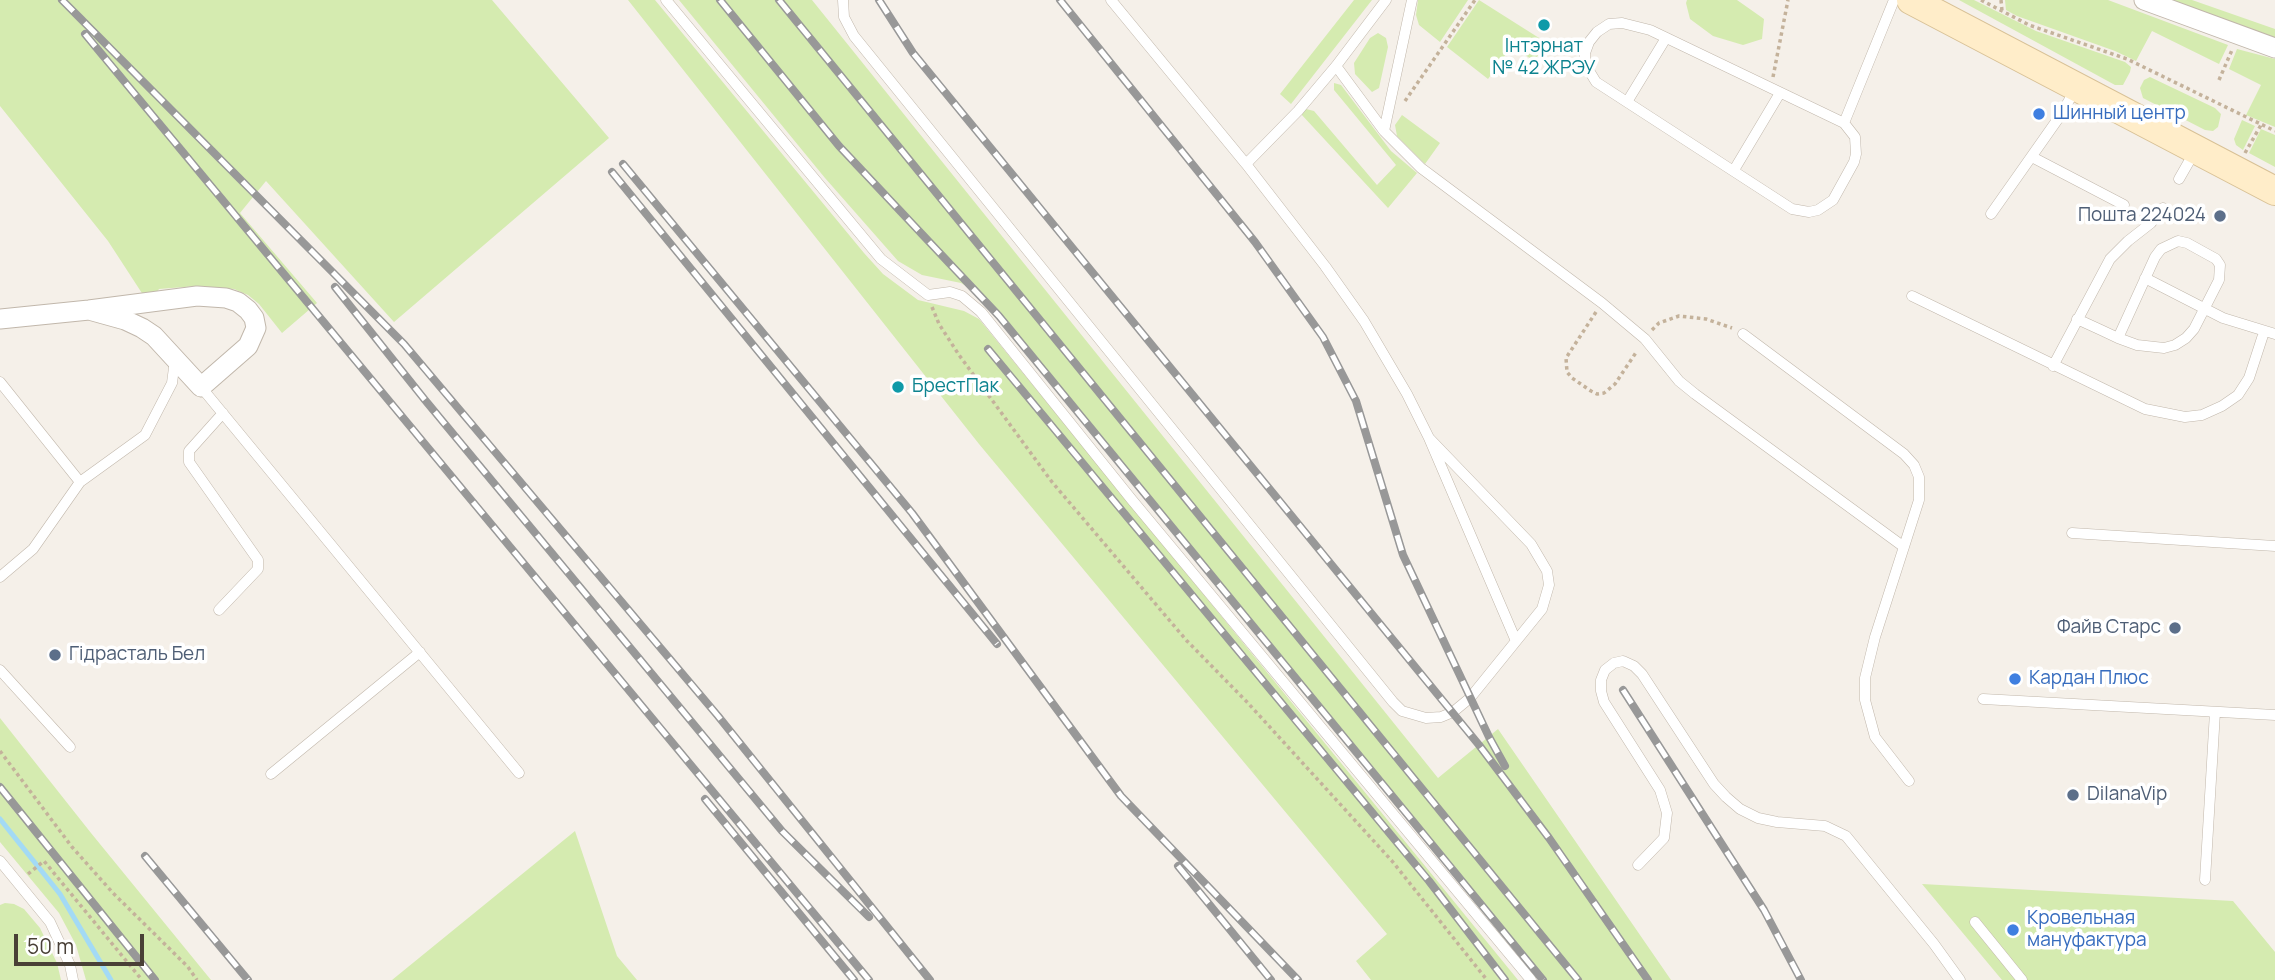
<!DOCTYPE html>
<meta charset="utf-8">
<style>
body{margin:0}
#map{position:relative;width:2275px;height:980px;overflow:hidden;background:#f5f0e9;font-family:Manrope,sans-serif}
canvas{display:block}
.scale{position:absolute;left:14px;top:934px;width:130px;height:32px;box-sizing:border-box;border:4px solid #494037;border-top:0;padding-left:9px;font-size:21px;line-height:24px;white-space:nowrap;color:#494037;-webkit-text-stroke:5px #fff;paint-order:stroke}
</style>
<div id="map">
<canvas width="2275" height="980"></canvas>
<div class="scale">50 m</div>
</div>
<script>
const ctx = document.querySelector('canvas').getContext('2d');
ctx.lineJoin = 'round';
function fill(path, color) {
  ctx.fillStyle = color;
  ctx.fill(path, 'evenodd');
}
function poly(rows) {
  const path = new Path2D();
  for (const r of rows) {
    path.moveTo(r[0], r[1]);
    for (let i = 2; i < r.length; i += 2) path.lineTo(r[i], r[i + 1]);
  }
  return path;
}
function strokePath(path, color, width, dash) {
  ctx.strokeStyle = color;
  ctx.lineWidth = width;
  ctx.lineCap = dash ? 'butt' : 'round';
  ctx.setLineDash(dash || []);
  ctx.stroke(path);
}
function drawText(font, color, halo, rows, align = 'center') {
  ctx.font = font + ' Manrope,sans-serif';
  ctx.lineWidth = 7;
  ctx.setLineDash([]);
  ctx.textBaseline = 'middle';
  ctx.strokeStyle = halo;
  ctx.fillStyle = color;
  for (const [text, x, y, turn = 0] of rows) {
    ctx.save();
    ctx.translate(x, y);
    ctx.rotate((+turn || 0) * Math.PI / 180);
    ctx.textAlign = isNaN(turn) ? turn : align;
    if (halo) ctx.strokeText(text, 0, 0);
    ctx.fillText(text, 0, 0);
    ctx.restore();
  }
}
const green = poly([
 [0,0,492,0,609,138,394,322,266,181,240,213,317,303,282,333,259,304,248,295,234,289,197,286,159,289,149,304,108,241,0,106],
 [628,0,655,0,864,253,883,274,918,300,964,311,979,319,1518,980,1371,980,1356,961,1387,934,979,444],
 [679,0,812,0,1438,778,1498,729,1671,980,1543,980,999,316,976,292,961,283,922,275,898,261,825,178],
 [1354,0,1372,0,1291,104,1280,94],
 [1418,0,1468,0,1440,42,1419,25,1416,15],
 [1479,0,1547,43,1534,61,1512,46,1488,79,1447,47],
 [1687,0,1737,0,1764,19,1762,39,1743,45,1713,36,1690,19,1686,3],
 [1959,0,1974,0,2036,31,2125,62,2131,67,2130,72,2123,85,2115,85],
 [2005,0,2108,0,2228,45,2219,64,2152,31,2136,61,2115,51,2017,16,2006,10],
 [2161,0,2192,0,2275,29,2275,41],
 [1378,33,1386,38,1388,47,1379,88,1372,92,1355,74,1354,63,1370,38],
 [2237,49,2275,59,2275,127,2246,115,2261,85,2229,69],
 [2150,77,2215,108,2221,114,2218,127,2213,131,2205,130,2143,98,2140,88,2144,80],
 [1334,83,1341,85,1391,151,1417,173,1388,208,1301,114,1306,109,1314,111,1377,185,1396,165,1334,90],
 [1402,115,1440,143,1425,164,1397,136,1395,125],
 [2242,120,2255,126,2243,150,2236,145,2234,139],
 [2261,129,2275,135,2275,167,2249,153],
 [0,718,91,833,211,980,86,980,76,945,59,913,0,842],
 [575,831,617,956,637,980,392,980],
 [1922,884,2233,901,2275,952,2275,980,2002,980],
 [5,903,14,904,24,909,40,928,57,963,61,980,0,980,0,905]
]);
const stream = poly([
 [0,819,60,894,111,980]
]);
const path = poly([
 [1981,0,2029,25,2127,59,2275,131],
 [2001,0,2002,11],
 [1773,77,1788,0],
 [2219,80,2232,50],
 [1405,101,1475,0],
 [2245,153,2261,125],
 [932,307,939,324,959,355,1052,482,1187,641,1247,702,1392,861,1487,980],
 [1596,312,1566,358,1567,372,1572,378,1591,391,1597,394,1604,393,1615,384,1637,351],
 [1652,330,1659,323,1679,316,1706,319,1732,328],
 [0,751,72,847,113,893,188,967,197,980],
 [28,874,44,861,142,980]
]);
const service = poly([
 [666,0,881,259,928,295,950,292,962,296,981,312,1132,500,1531,980],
 [843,0,844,17,854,36,1393,702,1402,711,1426,718,1441,717,1453,712,1470,698,1542,609,1549,585,1547,571,1531,544,1429,438],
 [1111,0,1246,164,1325,266,1364,321,1407,394,1429,438,1516,641],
 [1622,23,1650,30,1844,123,1855,137,1856,154,1854,162,1833,200,1818,210,1809,212,1792,209,1596,82,1585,64,1585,53,1589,42,1597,32,1609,24,1622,23],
 [1336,66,1384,131,1421,168,1602,303,1645,339,1679,381,1695,394,1904,547],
 [1627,102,1666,38],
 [1844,123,1894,0],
 [1384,131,1412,0],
 [2032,157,2124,205],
 [1246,164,1298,111,1336,66,1386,0],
 [1734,170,1780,93],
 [2179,179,2195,151],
 [1991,214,2060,116,2075,90],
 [2145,278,2223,318,2275,334],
 [1912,296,2145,409,2185,417,2202,415,2222,406,2238,395,2249,378,2264,332],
 [2077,319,2101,330,2118,338,2137,345,2164,348,2175,345,2186,338,2194,329,2219,280,2220,265,2216,259,2187,243,2178,241,2161,249,2155,257,2118,338],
 [1743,334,1904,454,1914,465,1919,477,1919,500,1875,637,1865,678,1865,700,1875,737,1909,781],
 [2053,366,2110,259,2128,241,2151,223,2163,208],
 [0,382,80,482],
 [201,387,519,773],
 [2072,533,2275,546],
 [0,577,33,549,80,482,145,435,172,383,175,360],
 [219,610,258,569,258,560,189,462,189,451,223,413],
 [0,670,70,747],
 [1983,699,2275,715],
 [271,774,420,652],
 [0,861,50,922,70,965,73,980],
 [1638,865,1664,838,1667,813,1660,790,1604,702,1601,691,1601,680,1605,670,1614,663,1623,661,1634,666,1642,674,1714,784,1726,797,1740,809,1758,818,1777,822,1825,826,1846,836,1934,944,1960,980],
 [2205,880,2215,712],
 [1975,922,2022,980]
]);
const minor = poly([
 [2144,0,2275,48],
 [0,319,89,310,197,296,226,298,238,302,248,310,254,318,256,328,248,346,201,387,154,336,142,328,125,320,89,310]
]);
const secondary = poly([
 [1911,0,2275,191]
]);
const rail = poly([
 [62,0,404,344,718,716,930,980],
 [720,0,839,146,999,316,1543,980],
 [779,0,1578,980],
 [879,0,913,53,1479,745,1549,838,1648,980],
 [1060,0,1255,242,1323,337,1356,401,1403,555,1489,737,1505,766],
 [85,34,869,980],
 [623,164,912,513,1121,796,1298,980],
 [612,172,997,644],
 [335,287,425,400,782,831,869,917],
 [988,349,1429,881,1505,980],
 [1623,690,1764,910,1801,980],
 [0,787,155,980],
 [705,799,854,980],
 [145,856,248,980],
 [1178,866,1271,980]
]);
const markers = [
 [1544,25,7,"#0f9aa8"],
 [2039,114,7,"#3f7fe0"],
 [2220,216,7,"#5c6f8a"],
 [898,387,7,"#0f9aa8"],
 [2175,628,7,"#5c6f8a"],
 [55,655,7,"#5c6f8a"],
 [2015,679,7,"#3f7fe0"],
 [2073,795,7,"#5c6f8a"],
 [2013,930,7,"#3f7fe0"]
];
const cultureNames = [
 ["Інтэрнат",1544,47],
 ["№ 42 ЖРЭУ",1544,69],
 ["БрестПак",912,387,"left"]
];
const shopNames = [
 ["Шинный центр",2053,114],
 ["Кардан Плюс",2029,679],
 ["Кровельная",2027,919],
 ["мануфактура",2027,941]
];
const serviceNames = [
 ["Пошта 224024",2206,216],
 ["Файв Старс",2161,628],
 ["Гідрасталь Бел",69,655,"left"],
 ["DilanaVip",2087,795,"left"]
];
fill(green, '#d5ebb0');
strokePath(stream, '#a3daf5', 5);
strokePath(service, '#c1b7ab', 11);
strokePath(minor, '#c1b7ab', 21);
strokePath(secondary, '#d8c196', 30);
strokePath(path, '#c4b29b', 3.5, [3.5, 3.5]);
strokePath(service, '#fff', 10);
strokePath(minor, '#fff', 19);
strokePath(secondary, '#ffedc9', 28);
strokePath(rail, '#989898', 8);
strokePath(rail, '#fff', 5, [16]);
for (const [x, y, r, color] of markers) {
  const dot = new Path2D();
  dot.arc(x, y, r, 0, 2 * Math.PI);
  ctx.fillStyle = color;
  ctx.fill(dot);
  strokePath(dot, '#fff', 2.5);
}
drawText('19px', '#0d838f', '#fff', cultureNames);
drawText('19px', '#366cbe', '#fff', shopNames, 'left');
drawText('19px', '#4e5e75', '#fff', serviceNames, 'right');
</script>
